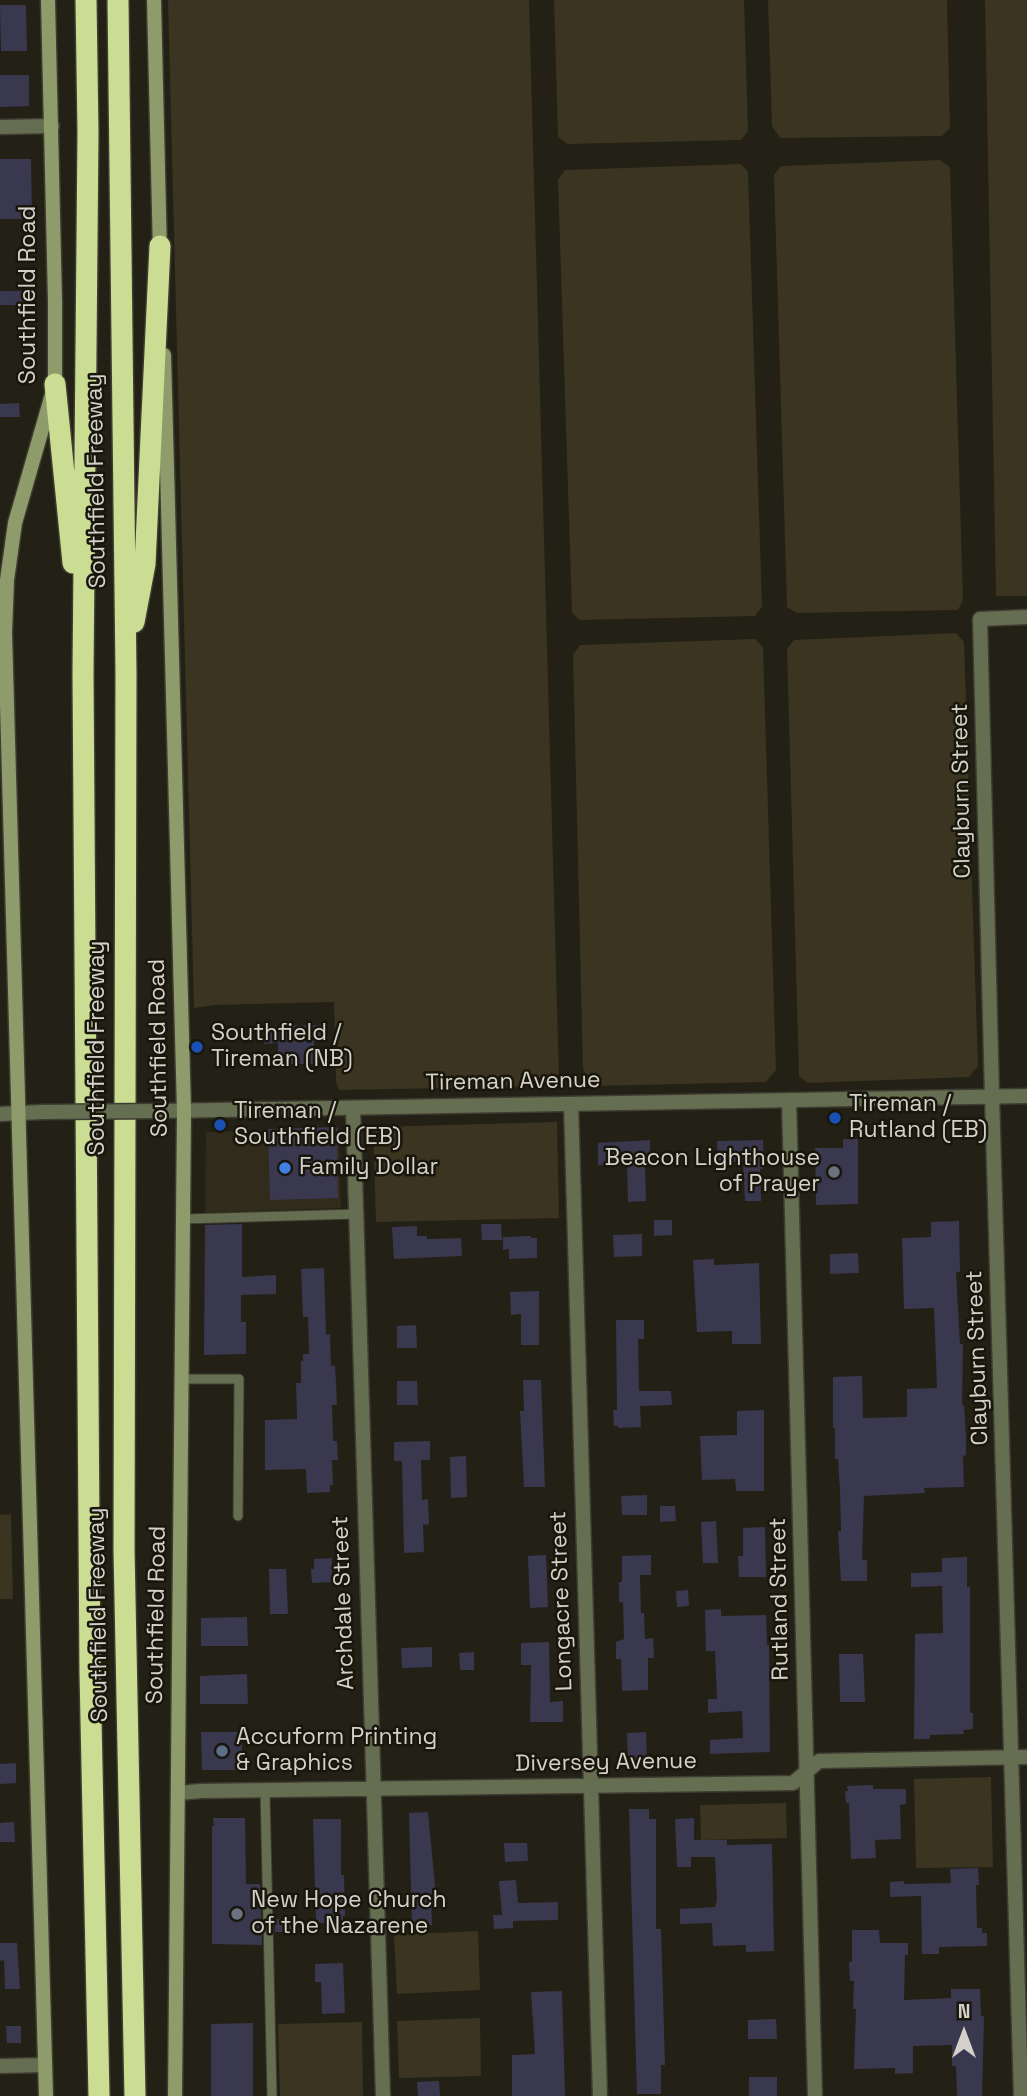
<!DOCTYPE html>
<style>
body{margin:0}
#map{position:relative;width:1027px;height:2096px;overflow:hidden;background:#232015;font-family:"Space Grotesk",sans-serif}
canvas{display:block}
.north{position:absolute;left:929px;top:1998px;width:70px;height:70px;-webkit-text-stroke:5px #19160c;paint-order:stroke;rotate:0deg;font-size:19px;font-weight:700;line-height:28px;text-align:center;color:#d3d1ca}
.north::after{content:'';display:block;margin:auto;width:24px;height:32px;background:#d3d1ca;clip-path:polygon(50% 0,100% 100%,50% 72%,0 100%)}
</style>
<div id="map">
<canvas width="1027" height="2096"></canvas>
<div class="north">N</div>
</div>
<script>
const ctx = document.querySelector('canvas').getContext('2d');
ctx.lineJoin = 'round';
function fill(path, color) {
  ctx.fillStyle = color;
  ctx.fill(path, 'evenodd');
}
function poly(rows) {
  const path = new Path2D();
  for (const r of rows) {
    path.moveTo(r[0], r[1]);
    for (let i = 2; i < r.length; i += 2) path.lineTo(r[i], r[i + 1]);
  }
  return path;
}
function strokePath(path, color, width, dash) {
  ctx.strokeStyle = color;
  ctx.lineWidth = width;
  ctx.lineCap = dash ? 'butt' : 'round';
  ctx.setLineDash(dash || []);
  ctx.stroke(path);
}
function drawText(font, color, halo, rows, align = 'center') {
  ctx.font = font + ' "Space Grotesk",sans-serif';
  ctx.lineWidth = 5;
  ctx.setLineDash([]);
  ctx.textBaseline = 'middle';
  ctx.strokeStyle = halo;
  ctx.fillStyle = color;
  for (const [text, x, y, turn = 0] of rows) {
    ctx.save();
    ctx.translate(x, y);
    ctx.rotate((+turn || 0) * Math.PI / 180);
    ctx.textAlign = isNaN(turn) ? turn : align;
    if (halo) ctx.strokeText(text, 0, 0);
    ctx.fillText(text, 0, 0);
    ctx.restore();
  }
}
const built = poly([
 [339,1128,341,1208,205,1213,206,1132]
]);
const green = poly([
 [168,0,529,0,559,1077,552,1086,339,1090,336,1082,334,1002,214,1005,194,1008],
 [554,0,744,0,748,131,741,140,567,144,558,137],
 [768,0,947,0,950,128,942,136,780,138,772,126],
 [985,0,1027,0,1027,596,996,596],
 [940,160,950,167,963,600,958,610,797,613,787,607,774,175,781,166],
 [741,164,748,172,762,607,755,616,580,620,572,613,558,180,565,170],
 [956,633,964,642,978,1066,969,1077,808,1083,799,1076,787,649,794,640],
 [755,639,763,647,776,1070,766,1082,594,1086,588,1079,583,1069,573,655,580,645],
 [557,1122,559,1218,376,1222,373,1127],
 [11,1514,13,1599,0,1599,0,1515],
 [991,1777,993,1867,916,1868,914,1779],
 [786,1803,787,1838,701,1840,700,1805],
 [478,1931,480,1990,397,1994,394,1935],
 [480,2018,481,2076,399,2078,397,2021],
 [362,2022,363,2096,280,2096,278,2024]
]);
const building = poly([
 [0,5,26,5,27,51,1,51],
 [0,75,29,75,29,106,0,107],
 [0,159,31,159,32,219,0,219],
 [0,291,34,291,34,305,0,305],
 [19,403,20,417,0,417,0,404],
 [321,1025,322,1042,314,1042,314,1064,278,1064,278,1043,264,1044,263,1026],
 [337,1127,338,1198,270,1200,268,1129],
 [843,1139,858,1139,858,1204,816,1205,815,1148,843,1148],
 [650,1140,650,1164,645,1165,646,1201,628,1202,627,1165,598,1165,598,1143],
 [763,1140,764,1168,760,1169,761,1201,745,1201,743,1162,718,1163,717,1141],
 [654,1220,672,1220,672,1235,654,1236],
 [959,1221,960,1272,956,1272,960,1344,963,1344,962,1405,964,1405,966,1436,966,1455,963,1456,964,1487,924,1488,925,1493,864,1496,862,1560,867,1560,867,1581,841,1581,838,1531,841,1531,840,1490,838,1459,835,1459,835,1428,833,1428,833,1377,862,1376,863,1418,907,1417,907,1389,937,1388,934,1308,904,1309,902,1238,931,1237,931,1222],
 [242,1224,242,1277,276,1275,276,1294,241,1295,241,1322,246,1322,246,1354,204,1355,205,1225],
 [481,1224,501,1224,502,1240,482,1240],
 [417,1226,417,1236,427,1236,427,1239,461,1238,462,1256,394,1259,392,1227],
 [642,1234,642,1256,614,1257,613,1235],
 [531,1236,531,1238,537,1238,537,1258,509,1259,509,1249,503,1250,503,1237],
 [858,1253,859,1273,830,1274,830,1254],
 [714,1259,714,1265,759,1263,761,1344,732,1344,732,1331,697,1332,693,1260],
 [324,1268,326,1335,330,1334,331,1366,335,1366,336,1382,337,1405,332,1405,333,1441,337,1441,338,1460,332,1460,333,1485,330,1485,330,1492,307,1493,306,1469,265,1470,265,1420,297,1419,296,1383,301,1383,301,1361,303,1361,303,1354,309,1354,308,1317,303,1317,301,1269],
 [539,1291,539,1345,521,1345,521,1314,511,1315,510,1292],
 [616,1320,644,1320,644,1339,638,1339,639,1391,671,1391,672,1405,640,1406,641,1427,618,1428,618,1426,614,1426,613,1410,617,1410],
 [416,1325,417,1348,397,1348,397,1326],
 [523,1380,541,1380,545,1487,524,1487,520,1411,524,1411],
 [397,1381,417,1381,418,1405,397,1405],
 [764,1410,764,1491,736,1491,735,1479,702,1480,700,1436,737,1435,737,1411],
 [430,1441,430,1460,421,1460,422,1500,428,1499,429,1524,423,1525,424,1552,404,1553,402,1461,394,1461,394,1442],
 [466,1456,467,1497,451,1498,450,1457],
 [647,1495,647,1515,622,1515,621,1496],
 [660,1506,675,1506,676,1521,660,1522],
 [716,1521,718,1563,703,1563,701,1522],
 [765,1527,766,1577,739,1577,738,1556,743,1556,743,1528],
 [546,1555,548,1607,530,1608,528,1556],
 [651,1555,651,1575,640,1575,641,1613,644,1613,645,1639,653,1638,654,1658,648,1658,648,1690,622,1691,621,1659,616,1659,616,1642,624,1639,623,1602,619,1602,619,1582,622,1582,622,1556],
 [967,1557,967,1587,970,1587,970,1713,973,1713,973,1729,963,1730,964,1734,930,1735,930,1739,914,1739,915,1634,943,1633,942,1586,911,1587,911,1573,942,1572,942,1558],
 [332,1558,332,1582,312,1583,311,1569,314,1569,314,1559],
 [269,1569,286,1569,288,1614,270,1614],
 [688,1590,689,1606,677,1607,676,1591],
 [721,1609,721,1616,766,1615,767,1645,769,1645,770,1752,710,1754,710,1740,743,1738,742,1711,708,1713,708,1699,717,1699,715,1651,706,1651,705,1610],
 [247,1617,248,1646,201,1646,201,1618],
 [549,1642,550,1702,563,1701,563,1722,530,1722,531,1665,521,1665,521,1643],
 [432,1647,432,1667,402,1668,401,1648],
 [474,1652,474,1670,460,1670,459,1653],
 [839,1654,863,1654,865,1702,840,1702],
 [247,1674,248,1704,200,1704,200,1676],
 [201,1732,242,1732,242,1770,202,1770],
 [646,1732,647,1761,628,1762,627,1733],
 [16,1763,16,1783,0,1784,0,1764],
 [873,1785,873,1789,906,1789,906,1804,900,1805,901,1839,875,1840,876,1858,851,1859,849,1803,846,1803,845,1791,848,1791,847,1786],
 [629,1809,649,1809,649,1819,656,1819,656,1929,661,1929,665,2065,661,2065,661,2094,637,2094],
 [428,1812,436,1895,431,1896,432,1925,412,1927,409,1813],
 [213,1818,245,1818,246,1884,260,1884,262,1945,212,1944,212,1826,214,1826],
 [694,1818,694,1840,727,1840,727,1845,772,1844,774,1951,746,1952,746,1945,713,1946,712,1923,680,1924,680,1909,715,1907,717,1900,715,1857,691,1857,691,1867,677,1867,675,1819],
 [313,1819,341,1819,341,1875,344,1875,345,1916,343,1916,343,1923,316,1923],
 [14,1822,15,1842,0,1842,0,1823],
 [504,1843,527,1843,528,1861,505,1862],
 [978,1868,979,1885,976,1885,977,1928,982,1928,982,1933,987,1933,987,1946,939,1947,939,1954,922,1954,921,1896,890,1897,890,1882,904,1881,904,1884,951,1883,950,1869],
 [516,1880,518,1903,558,1902,558,1920,513,1921,513,1928,494,1929,493,1915,502,1915,499,1881],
 [275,1919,297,1919,297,1932,275,1932],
 [852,1930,879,1930,880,1943,908,1943,908,1955,905,1955,904,2000,951,1998,951,1989,980,1989,981,2016,984,2016,982,2096,957,2096,956,2066,952,2066,952,2045,913,2046,913,2073,895,2074,895,2068,854,2069,856,2009,853,2009,854,1981,850,1981,849,1962,852,1962],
 [0,1943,17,1943,20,1989,5,1989,4,1960,0,1961],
 [343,1963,345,2013,322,2014,321,1982,315,1982,315,1964],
 [562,1991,565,2096,512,2096,512,2055,535,2054,531,1992],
 [776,2019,777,2039,748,2039,748,2020],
 [253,2023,253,2096,211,2096,211,2024],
 [6,2026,21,2026,21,2043,7,2043],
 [749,2077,777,2077,777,2096,749,2096],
 [439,2081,440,2096,418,2096,417,2082]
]);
const service = poly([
 [184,1219,356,1214],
 [182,1379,239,1379,238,1516],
 [265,1791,272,2096]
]);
const minor = poly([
 [0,127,52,126],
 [789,1100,815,2096],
 [571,1104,600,2096],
 [353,1108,383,2096],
 [178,1793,201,1791,793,1783,819,1761,1027,1757],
 [0,2066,45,2065],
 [1021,2096,992,1096,980,619,1027,617]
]);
const tertiary = poly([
 [159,1111,1027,1096],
 [0,1114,42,1112]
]);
const secondary = poly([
 [154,0,160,254],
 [164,355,184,1111,175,2096],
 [46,2096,5,633,7,580,15,523,55,384,55,301,48,0]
]);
const motorway = poly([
 [86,0,88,132,83,673,90,1673,99,2096],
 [118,0,126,673,124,1549,135,2096],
 [55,384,73,563],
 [134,622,145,564,160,246]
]);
const tertiaryBridge = poly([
 [42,1112,159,1111]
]);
const markers = [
 [197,1047,7,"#1a4fb4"],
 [835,1118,7,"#1a4fb4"],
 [220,1125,7,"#1a4fb4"],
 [285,1168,7,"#3f7fe0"],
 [834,1172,7,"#6b7280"],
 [222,1751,7,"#5c6f8a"],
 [237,1914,7,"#6b7280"]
];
const streetNames = [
 ["Southfield Road",29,295,-90],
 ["Southfield Freeway",97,481,-91],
 ["Clayburn Street",962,791,-91],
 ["Southfield Freeway",98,1048,-90],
 ["Southfield Road",159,1048,-91],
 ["Tireman Avenue",513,1082,-1],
 ["Clayburn Street",978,1358,-92],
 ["Rutland Street",780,1599,-91],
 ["Longacre Street",562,1601,-92],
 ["Archdale Street",344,1603,-92],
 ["Southfield Freeway",99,1615,-91],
 ["Southfield Road",157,1615,-89],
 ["Diversey Avenue",606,1763,-1]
];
const poiNames = [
 ["Southfield /",211,1034],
 ["Tireman (NB)",211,1060],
 ["Tireman /",849,1105],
 ["Rutland (EB)",849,1131],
 ["Tireman /",234,1112],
 ["Southfield (EB)",234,1138],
 ["Beacon Lighthouse",820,1159,"right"],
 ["of Prayer",820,1185,"right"],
 ["Family Dollar",299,1168],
 ["Accuform Printing",236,1738],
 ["& Graphics",236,1764],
 ["New Hope Church",251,1901],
 ["of the Nazarene",251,1927]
];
fill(built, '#312b1b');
fill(green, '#3a3420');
fill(building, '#3a384f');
strokePath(service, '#3f3c32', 11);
strokePath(minor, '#3f3c32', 17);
strokePath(tertiary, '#3f3c32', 17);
strokePath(secondary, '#3f3c32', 17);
strokePath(motorway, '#3f3c32', 24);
strokePath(service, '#666e51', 9);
strokePath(minor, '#666e51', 14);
strokePath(tertiary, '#666e51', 14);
strokePath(secondary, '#8e9b6b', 14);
strokePath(motorway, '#cadd92', 21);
strokePath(tertiaryBridge, '#3f3c32', 17, []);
strokePath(tertiaryBridge, '#666e51', 14);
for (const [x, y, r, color] of markers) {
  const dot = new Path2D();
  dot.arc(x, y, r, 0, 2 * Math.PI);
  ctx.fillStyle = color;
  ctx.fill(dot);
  strokePath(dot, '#19160c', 2.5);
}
drawText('23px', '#d3d1ca', '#19160c', streetNames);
drawText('23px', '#d3d1ca', '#19160c', poiNames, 'left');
</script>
